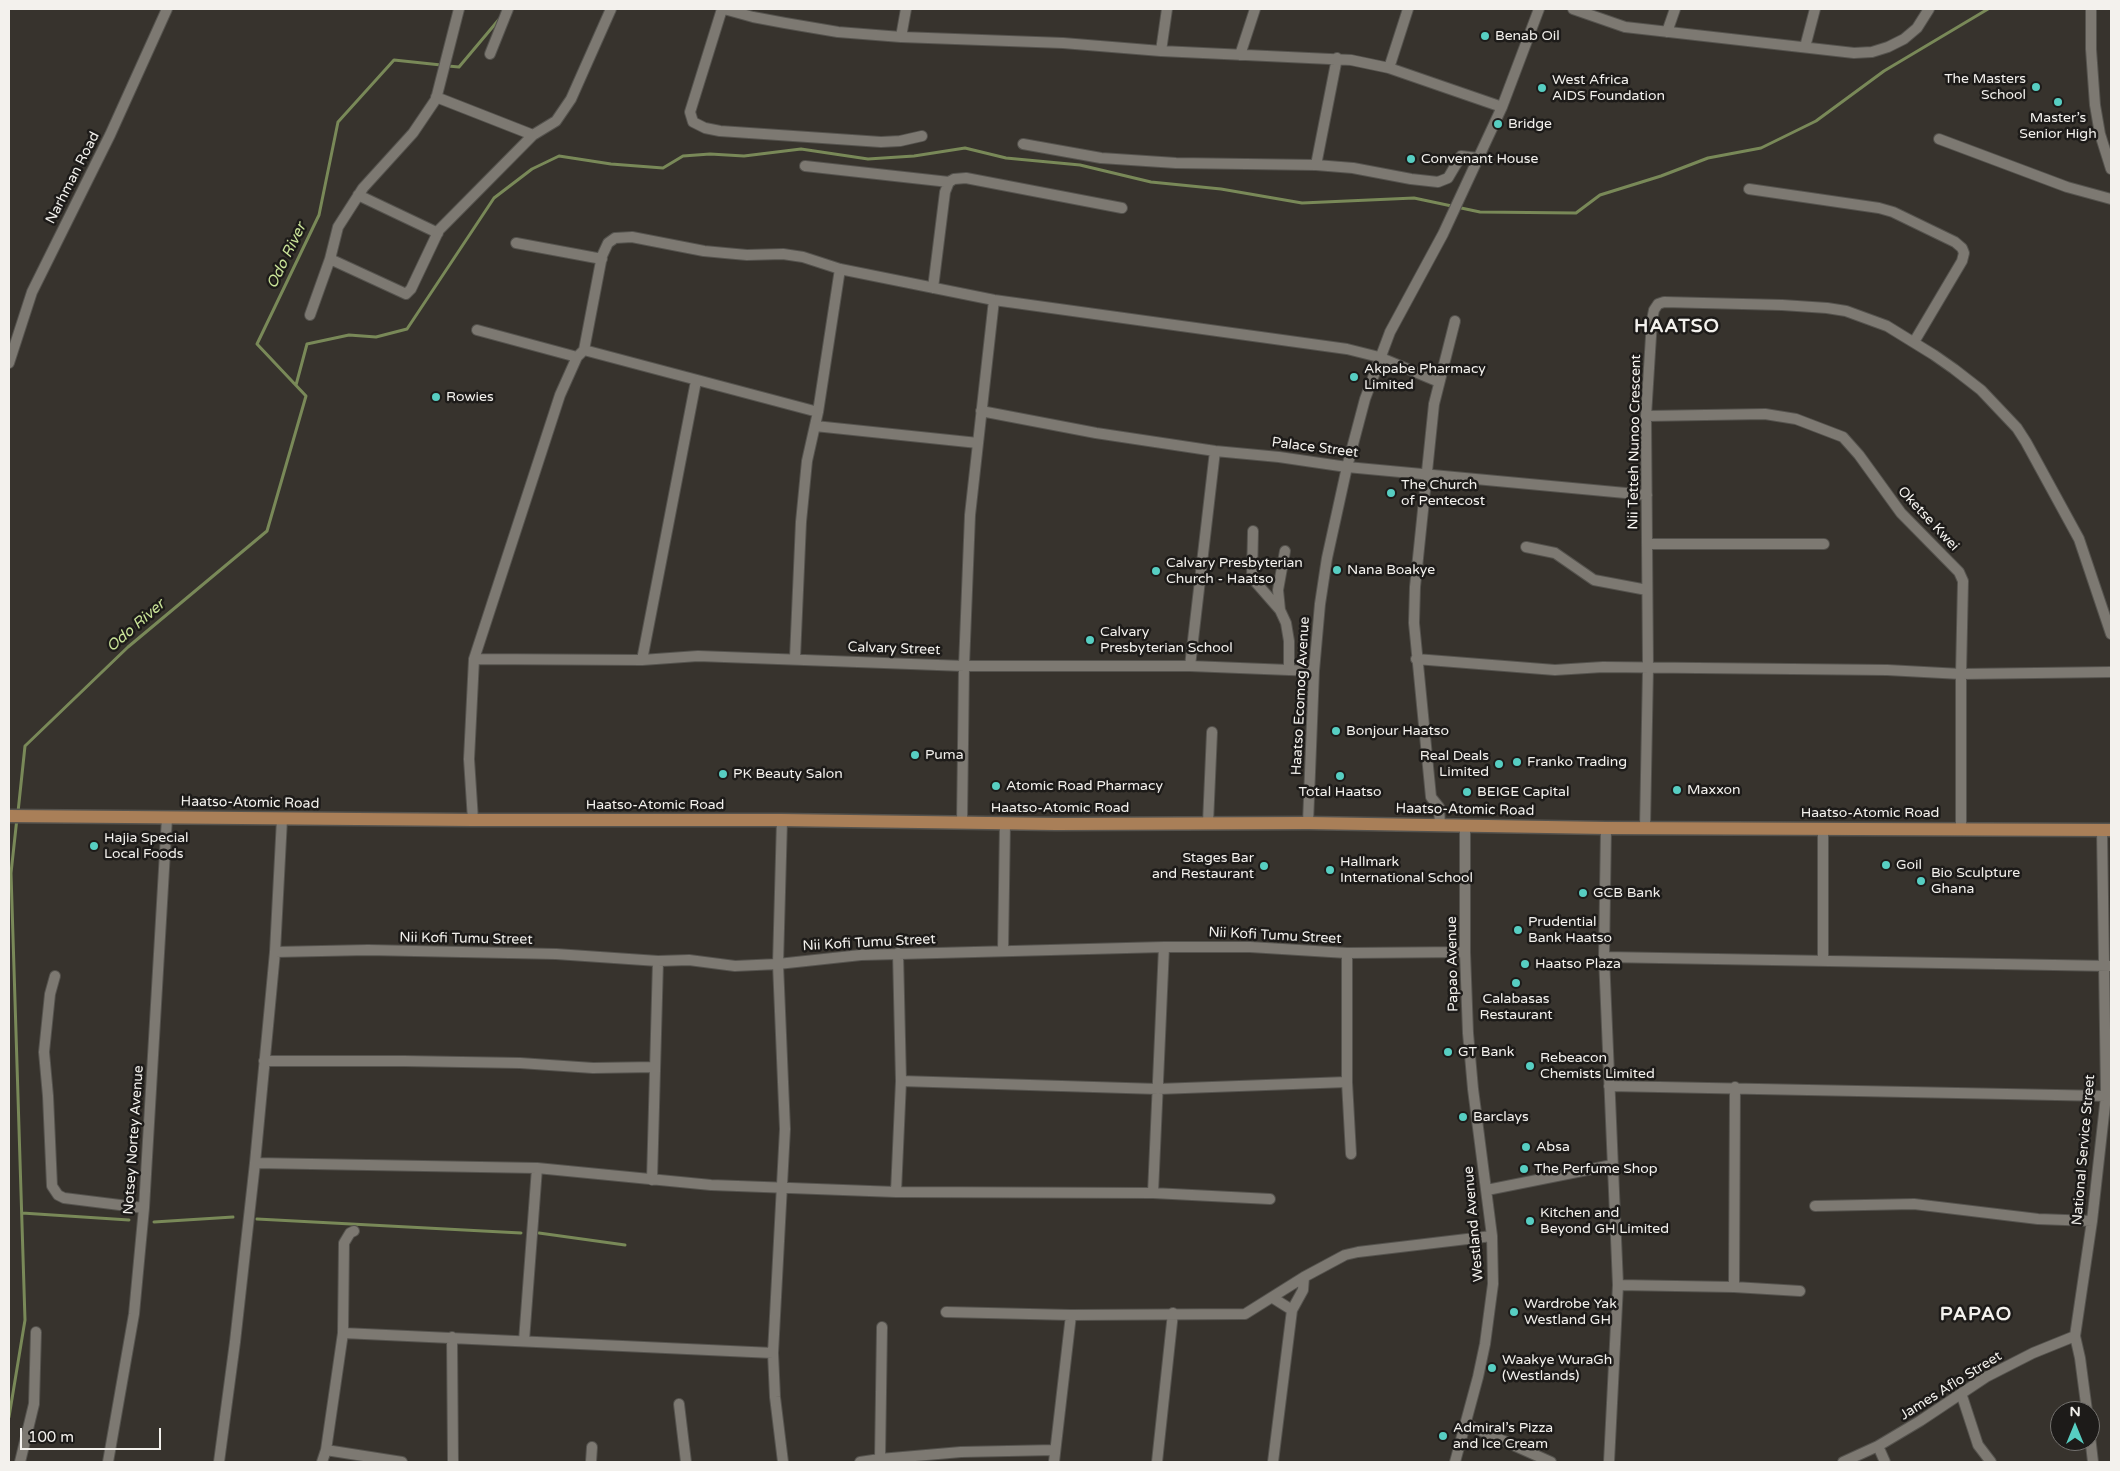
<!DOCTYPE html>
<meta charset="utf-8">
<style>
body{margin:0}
#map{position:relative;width:2120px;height:1471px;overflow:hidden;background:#37332d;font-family:"Varela Round",sans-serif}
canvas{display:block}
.frame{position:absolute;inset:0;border:10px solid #f3f1ed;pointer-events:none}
.north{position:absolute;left:2050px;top:1401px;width:50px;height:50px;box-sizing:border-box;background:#1d1b19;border:1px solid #73716e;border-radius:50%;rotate:0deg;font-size:14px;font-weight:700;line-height:20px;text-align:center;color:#f3f1ed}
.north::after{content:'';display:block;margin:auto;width:18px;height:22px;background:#57cec2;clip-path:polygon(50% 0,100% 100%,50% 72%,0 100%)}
.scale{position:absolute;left:20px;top:1428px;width:141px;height:22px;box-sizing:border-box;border:2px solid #f3f1ed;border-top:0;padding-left:6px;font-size:15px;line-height:18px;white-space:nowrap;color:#f3f1ed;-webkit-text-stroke:4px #1d1b19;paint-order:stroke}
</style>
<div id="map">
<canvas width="2120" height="1471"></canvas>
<div class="frame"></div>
<div class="north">N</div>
<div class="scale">100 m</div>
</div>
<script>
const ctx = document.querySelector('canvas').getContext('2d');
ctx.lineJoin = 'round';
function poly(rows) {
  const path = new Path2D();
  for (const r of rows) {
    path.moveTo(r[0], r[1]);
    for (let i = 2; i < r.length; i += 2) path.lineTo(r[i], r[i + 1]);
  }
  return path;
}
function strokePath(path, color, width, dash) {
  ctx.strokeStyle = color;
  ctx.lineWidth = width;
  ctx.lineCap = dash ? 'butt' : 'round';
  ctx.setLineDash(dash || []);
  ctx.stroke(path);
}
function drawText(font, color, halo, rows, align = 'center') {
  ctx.font = font + ' "Varela Round",sans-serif';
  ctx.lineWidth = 5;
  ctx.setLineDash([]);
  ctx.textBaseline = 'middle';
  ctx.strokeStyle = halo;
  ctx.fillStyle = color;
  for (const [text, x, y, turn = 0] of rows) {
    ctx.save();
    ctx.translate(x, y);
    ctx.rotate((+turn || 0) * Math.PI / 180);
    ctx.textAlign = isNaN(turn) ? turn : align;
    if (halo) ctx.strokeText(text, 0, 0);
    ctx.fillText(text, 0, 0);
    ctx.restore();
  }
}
const stream = poly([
 [448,66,459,67,501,17],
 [296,385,307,344,349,335,376,337,407,329,494,198,532,169,559,156,611,164,663,168,683,156,710,154,744,156,801,149,868,159,914,156,965,148,1006,158,1080,165,1151,182,1221,189,1302,203,1414,198,1480,212,1576,213,1600,195,1661,176,1708,158,1761,148,1816,121,1884,71,1988,9],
 [18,812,25,746,128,647,267,531,306,396,257,344,319,215,338,122,394,60,441,65],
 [22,1213,129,1220],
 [257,1219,521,1233],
 [154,1222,233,1217],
 [539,1233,625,1245],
 [9,1417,25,1320,11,873,17,818]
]);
const minor = poly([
 [722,9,690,112,693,122,705,128,720,131,881,142,900,141,922,136],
 [724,9,753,17,785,23,838,32,901,37,1063,43,1161,51,1351,60,1389,68,1502,107],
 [1573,9,1625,27,1854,53,1872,52,1888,47,1904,39,1917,28,1929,9],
 [2091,9,2091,49,2095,105,2100,134,2111,169],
 [1667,32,1675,9],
 [901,37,906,9],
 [1805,47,1815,9],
 [1161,51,1167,9],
 [490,54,508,9],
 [1240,55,1255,9],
 [1389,68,1408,9],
 [436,97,533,135],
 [1939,139,2067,187,2111,199],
 [1023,144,1101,158,1176,163,1316,165,1337,58],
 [1316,165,1353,168,1411,179,1438,182,1448,178,1461,156,1478,158],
 [805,166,949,182,954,179,966,178,1122,208],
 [1749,189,1879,208,1893,212,1955,242,1962,248,1964,253,1962,261,1914,342],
 [358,195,438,233],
 [516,243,602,259],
 [330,259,406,294,411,289,439,230,533,135,556,121,571,99,611,9],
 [933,288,945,192,949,182],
 [310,315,330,259,338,227,363,188,413,133,436,99,459,9],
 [477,330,577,357],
 [584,350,818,412],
 [9,363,32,292,110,135,167,9],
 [981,411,1096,433,1215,451,1279,457,1347,467,1647,495],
 [1646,416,1765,414,1796,419,1843,437,1859,455,1901,513,1959,572,1963,581,1961,674,1961,829],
 [815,426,978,443],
 [1253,531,1252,578,1280,610],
 [1648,544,1824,544],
 [1526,547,1555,553,1594,580,1647,590],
 [1285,551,1278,590,1280,610,1286,623,1289,641,1289,670],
 [795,658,801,522,807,461,818,412,840,269],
 [474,659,642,660,698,656,964,666,1190,666,1314,671],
 [1416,659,1555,670,1603,667,1887,670,1961,674,2111,672],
 [642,660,696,381],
 [1190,666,1215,451],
 [473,820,469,759,474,659,560,395,577,357,584,350,602,256,608,243,615,238,632,237,704,251,725,253,747,255,783,254,803,257,840,269,994,300,1347,349,1379,357,1439,382],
 [782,820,778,964,785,1129,773,1353,775,1397,783,1462],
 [962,823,964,666,970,515,994,300],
 [1208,823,1212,732],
 [1308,823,1314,671,1320,604,1327,558,1347,467,1365,399,1390,332,1443,234,1502,107,1539,9],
 [1440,825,1439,807,1431,797,1414,623,1415,587,1434,404,1455,321],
 [1606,828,1604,957,1618,1285,1609,1462],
 [1645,828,1648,668,1646,416,1652,320,1654,310,1658,304,1664,302,1782,305,1827,308,1846,311,1887,326,1934,355,1954,369,1981,390,2017,428,2026,442,2079,539,2111,634],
 [1003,951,1005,823],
 [275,952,368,950,556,954,658,961,689,960,735,966,778,964,861,955,1164,947,1250,947,1347,953,1465,952],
 [1347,953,1347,1082,1351,1154],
 [1604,957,2110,966],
 [1823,961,1823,828],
 [55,976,50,994,44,1052,48,1096,52,1186,58,1195,64,1198,144,1208],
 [264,1061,404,1061,520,1063,593,1068,655,1067],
 [901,1081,1158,1089,1347,1082],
 [1609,1086,2106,1096],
 [255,1163,537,1168,711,1185,896,1192,1153,1193,1270,1199],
 [652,1180,658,961],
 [1487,1190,1612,1165],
 [896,1192,901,1081,898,953],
 [1153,1193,1164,947],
 [1815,1206,1914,1204,2038,1219,2092,1221],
 [1618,1285,1734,1287,1800,1291],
 [1734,1287,1735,1087],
 [1273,1298,1292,1310],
 [946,1312,1071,1315,1245,1314,1304,1277,1345,1255,1358,1252,1492,1236],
 [343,1333,773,1353],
 [452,1337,453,1462],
 [524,1341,537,1168],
 [1961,1393,1978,1445,1991,1462],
 [679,1404,686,1462],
 [2087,1411,2080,1358,2075,1336,2092,1221,2106,1096,2102,830],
 [1466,1424,1551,1462],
 [2090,1436,2093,1462],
 [1878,1446,1885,1462],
 [326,1450,402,1462],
 [880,1459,882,1327],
 [20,1462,34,1404,36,1332],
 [108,1462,134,1314,144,1208,167,818],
 [219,1462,235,1342,255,1163,275,952,282,819],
 [322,1462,326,1450,343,1333,344,1243,350,1233,354,1231],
 [591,1462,592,1447],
 [860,1462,880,1459,961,1452,1055,1450],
 [1054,1462,1071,1315],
 [1157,1462,1173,1313],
 [1273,1462,1292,1310,1303,1290,1304,1277],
 [1455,1462,1478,1377,1485,1344,1493,1284,1492,1236,1473,1089,1468,1033,1465,952,1465,826],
 [1843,1462,1878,1446,1920,1421,1986,1377,2033,1353,2075,1336]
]);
const major = poly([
 [9,816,473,820,782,820,1056,824,1308,823,1606,828,2111,830]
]);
const markers = [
 [1485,36,5,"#57cec2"],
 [2036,87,5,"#57cec2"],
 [1542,88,5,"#57cec2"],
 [2058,102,5,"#57cec2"],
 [1498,124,5,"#57cec2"],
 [1411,159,5,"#57cec2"],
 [1354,377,5,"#57cec2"],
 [436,397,5,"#57cec2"],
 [1391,493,5,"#57cec2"],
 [1337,570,5,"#57cec2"],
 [1156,571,5,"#57cec2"],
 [1090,640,5,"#57cec2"],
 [1336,731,5,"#57cec2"],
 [915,755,5,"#57cec2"],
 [1517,762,5,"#57cec2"],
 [1499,764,5,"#57cec2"],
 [723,774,5,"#57cec2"],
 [1340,776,5,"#57cec2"],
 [996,786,5,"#57cec2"],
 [1677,790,5,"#57cec2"],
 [1467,792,5,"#57cec2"],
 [94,846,5,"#57cec2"],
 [1886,865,5,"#57cec2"],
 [1264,866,5,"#57cec2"],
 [1330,870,5,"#57cec2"],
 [1921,881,5,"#57cec2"],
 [1583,893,5,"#57cec2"],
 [1518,930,5,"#57cec2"],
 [1525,964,5,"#57cec2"],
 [1516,983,5,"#57cec2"],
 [1448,1052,5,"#57cec2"],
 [1530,1066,5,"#57cec2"],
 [1463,1117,5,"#57cec2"],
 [1526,1147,5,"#57cec2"],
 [1524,1169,5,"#57cec2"],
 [1530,1221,5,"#57cec2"],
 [1514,1312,5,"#57cec2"],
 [1492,1368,5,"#57cec2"],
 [1443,1436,5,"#57cec2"]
];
const poiNames = [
 ["Benab Oil",1495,36],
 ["The Masters",2026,79,"right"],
 ["School",2026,95,"right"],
 ["West Africa",1552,80],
 ["AIDS Foundation",1552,96],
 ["Master’s",2058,118,"center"],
 ["Senior High",2058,134,"center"],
 ["Bridge",1508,124],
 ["Convenant House",1421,159],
 ["Akpabe Pharmacy",1364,369],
 ["Limited",1364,385],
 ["Rowies",446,397],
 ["The Church",1401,485],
 ["of Pentecost",1401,501],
 ["Calvary Presbyterian",1166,563],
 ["Church - Haatso",1166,579],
 ["Nana Boakye",1347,570],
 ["Calvary",1100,632],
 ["Presbyterian School",1100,648],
 ["Bonjour Haatso",1346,731],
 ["Puma",925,755],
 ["Real Deals",1489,756,"right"],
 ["Limited",1489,772,"right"],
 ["Franko Trading",1527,762],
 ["PK Beauty Salon",733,774],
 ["Atomic Road Pharmacy",1006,786],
 ["Maxxon",1687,790],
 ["Total Haatso",1340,792,"center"],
 ["BEIGE Capital",1477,792],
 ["Hajia Special",104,838],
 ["Local Foods",104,854],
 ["Stages Bar",1254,858,"right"],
 ["and Restaurant",1254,874,"right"],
 ["Hallmark",1340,862],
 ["International School",1340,878],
 ["Goil",1896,865],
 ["Bio Sculpture",1931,873],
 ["Ghana",1931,889],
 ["GCB Bank",1593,893],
 ["Prudential",1528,922],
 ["Bank Haatso",1528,938],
 ["Haatso Plaza",1535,964],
 ["Calabasas",1516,999,"center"],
 ["Restaurant",1516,1015,"center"],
 ["GT Bank",1458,1052],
 ["Rebeacon",1540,1058],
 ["Chemists Limited",1540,1074],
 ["Barclays",1473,1117],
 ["Absa",1536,1147],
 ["The Perfume Shop",1534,1169],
 ["Kitchen and",1540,1213],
 ["Beyond GH Limited",1540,1229],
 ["Wardrobe Yak",1524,1304],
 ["Westland GH",1524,1320],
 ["Waakye WuraGh",1502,1360],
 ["(Westlands)",1502,1376],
 ["Admiral’s Pizza",1453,1428],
 ["and Ice Cream",1453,1444]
];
const streetNames = [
 ["Narhman Road",73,178,-63],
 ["Nii Tetteh Nunoo Crescent",1635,442,-89],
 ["Palace Street",1315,448,7],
 ["Oketse Kwei",1928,519,47],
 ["Calvary Street",894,649,2],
 ["Haatso Ecomog Avenue",1301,696,-87],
 ["Haatso-Atomic Road",250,803,1],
 ["Haatso-Atomic Road",655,805],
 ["Haatso-Atomic Road",1060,808],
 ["Haatso-Atomic Road",1465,810,1],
 ["Haatso-Atomic Road",1870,813],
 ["Nii Kofi Tumu Street",1275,936,3],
 ["Nii Kofi Tumu Street",466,939,1],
 ["Nii Kofi Tumu Street",869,943,-3],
 ["Papao Avenue",1453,964,-91],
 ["Notsey Nortey Avenue",134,1140,-86],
 ["National Service Street",2084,1150,-85],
 ["Westland Avenue",1474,1224,-95],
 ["James Aflo Street",1951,1386,-32]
];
const waterNames = [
 ["Odo River",287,256,-64],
 ["Odo River",136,626,-41]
];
const districtNames = [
 ["HAATSO",1677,327],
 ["PAPAO",1976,1315]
];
strokePath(stream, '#798958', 3);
strokePath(minor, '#55534e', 12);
strokePath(major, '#55534e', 15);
strokePath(minor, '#7d7972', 10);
strokePath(major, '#a97f58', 12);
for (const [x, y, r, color] of markers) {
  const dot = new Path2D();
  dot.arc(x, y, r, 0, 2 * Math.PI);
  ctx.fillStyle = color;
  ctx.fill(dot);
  strokePath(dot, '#1d1b19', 2);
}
drawText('14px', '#f3f1ed', '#1d1b19', poiNames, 'left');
drawText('14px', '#f3f1ed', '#1d1b19', streetNames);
drawText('italic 15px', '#cae498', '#1d1b19', waterNames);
ctx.letterSpacing = '1px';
drawText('bold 19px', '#f3f1ed', '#1d1b19', districtNames);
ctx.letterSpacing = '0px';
</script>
